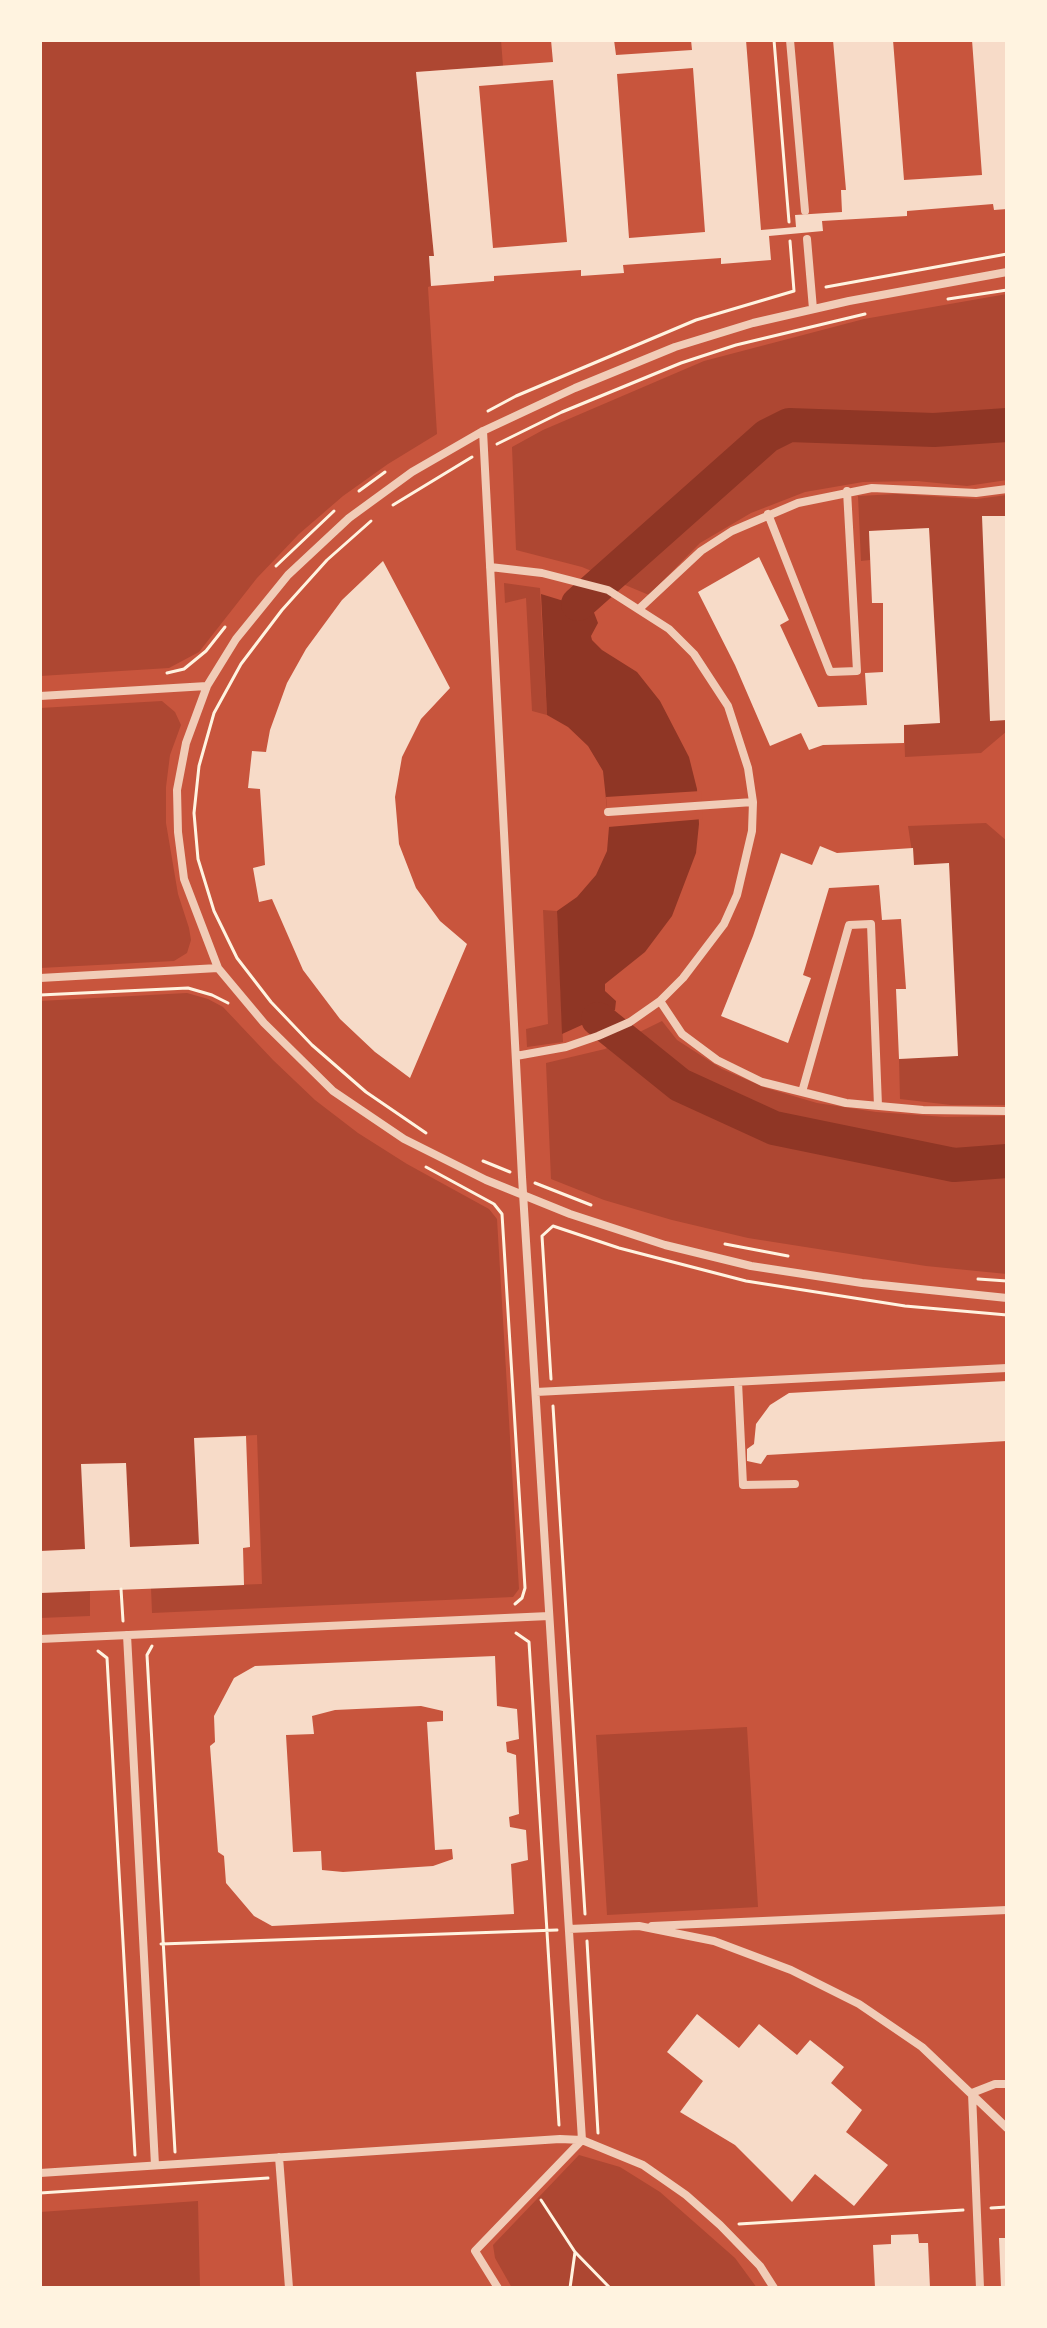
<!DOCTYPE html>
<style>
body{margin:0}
#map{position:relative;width:1047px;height:2328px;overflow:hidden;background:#c8553d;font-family:"Sofia Sans Condensed",sans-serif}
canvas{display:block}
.frame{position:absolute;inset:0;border:42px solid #fff3e0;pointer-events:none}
</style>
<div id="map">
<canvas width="1047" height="2328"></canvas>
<div class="frame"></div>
</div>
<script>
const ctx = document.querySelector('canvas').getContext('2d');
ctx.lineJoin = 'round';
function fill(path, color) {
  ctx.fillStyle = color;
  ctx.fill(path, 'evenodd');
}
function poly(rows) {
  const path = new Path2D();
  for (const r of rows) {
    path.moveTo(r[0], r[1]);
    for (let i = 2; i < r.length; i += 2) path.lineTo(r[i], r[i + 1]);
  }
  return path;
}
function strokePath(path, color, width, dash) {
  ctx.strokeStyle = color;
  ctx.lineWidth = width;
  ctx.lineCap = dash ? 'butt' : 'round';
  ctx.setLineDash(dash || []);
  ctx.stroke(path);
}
const green = poly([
 [40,40,501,40,503,66,416,72,434,256,429,256,431,286,428,287,437,434,388,464,343,496,299,534,257,578,199,652,169,668,40,676],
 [1007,294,1007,480,967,486,917,481,863,482,805,492,751,513,700,543,649,595,582,567,516,550,512,447,543,430,704,361,864,319],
 [897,494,977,499,1007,495,1007,731,981,753,905,757,904,725,940,722,929,528,869,531,870,560,861,561,858,496],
 [504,583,540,588,547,715,532,711,526,598,505,603],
 [162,701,175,712,181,725,170,755,166,787,166,823,178,894,189,928,191,940,187,953,174,961,40,968,40,708],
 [986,823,1007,841,1007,1105,951,1105,900,1099,899,1059,958,1055,949,864,914,865,908,826],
 [543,910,557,911,563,1042,527,1047,526,1029,548,1024],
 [187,993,208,999,223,1007,273,1060,315,1100,358,1133,407,1164,489,1209,497,1219,519,1589,513,1597,152,1613,151,1588,262,1584,257,1435,194,1438,199,1544,130,1547,126,1463,82,1464,85,1549,40,1551,40,1001],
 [662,1021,677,1040,722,1069,766,1088,817,1103,876,1112,945,1117,1007,1116,1007,1274,926,1266,748,1238,672,1220,604,1200,551,1179,546,1063,605,1049],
 [90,1591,90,1616,40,1618,40,1593],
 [747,1727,758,1907,607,1915,596,1735],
 [579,2155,620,2167,660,2192,735,2258,757,2288,512,2288,495,2258,493,2245],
 [198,2201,200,2288,40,2288,40,2212]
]);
const water = poly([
 [541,594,593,610,598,623,591,636,592,640,602,650,637,672,660,701,689,757,697,789,699,824,696,853,672,916,645,952,605,984,605,991,616,1001,615,1010,562,1034,557,911,577,897,596,875,607,851,609,827,603,771,588,746,568,727,547,715]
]);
const pier = poly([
 [701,791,703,819,608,827,606,797]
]);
const river = poly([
 [578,604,767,436,789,425,934,430,1007,425],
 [598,1019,680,1085,774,1128,954,1165,1007,1161]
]);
const building = poly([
 [551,40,614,40,616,55,692,50,691,40,746,40,761,230,796,227,795,215,842,212,841,190,846,190,833,40,893,40,904,180,982,175,972,40,1007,40,1007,209,994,210,993,204,907,211,907,216,822,221,823,231,769,236,771,260,721,264,721,258,623,265,624,273,581,276,581,270,494,276,494,281,431,286,429,256,434,256,416,72,553,62],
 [693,68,705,232,629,238,617,74],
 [553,80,567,242,493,248,479,86],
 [982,516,1007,516,1007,720,990,721],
 [929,528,940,723,904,725,904,743,823,745,809,750,801,733,770,746,735,665,698,592,759,557,789,620,780,625,818,707,867,705,865,673,883,672,883,603,872,603,869,531],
 [383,561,450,688,421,719,402,757,395,797,399,844,416,888,440,921,467,944,410,1078,375,1052,340,1019,303,970,272,899,259,902,253,868,265,865,260,789,248,788,252,751,266,752,270,730,287,683,306,649,342,600],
 [820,846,837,853,913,848,914,865,949,863,958,1056,899,1059,896,989,906,989,901,919,882,920,879,885,829,888,803,975,811,978,788,1043,721,1016,753,936,781,853,812,865],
 [1007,1381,1007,1441,767,1455,761,1464,747,1461,747,1449,754,1444,756,1424,770,1405,789,1393],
 [246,1436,250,1547,243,1548,244,1585,40,1593,40,1551,85,1549,81,1464,126,1463,130,1547,199,1544,194,1438],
 [495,1656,497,1706,517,1709,519,1739,506,1742,507,1752,516,1755,519,1814,509,1817,510,1827,526,1830,528,1860,511,1864,514,1914,272,1926,254,1916,226,1883,224,1856,218,1852,210,1746,215,1742,214,1716,234,1678,255,1666],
 [421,1706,443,1711,443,1721,427,1722,435,1850,452,1849,453,1859,433,1866,343,1872,322,1870,321,1851,293,1852,286,1735,314,1734,312,1716,335,1710],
 [697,2014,739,2048,759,2024,797,2055,810,2040,844,2067,831,2083,862,2110,846,2132,888,2165,854,2206,815,2174,792,2202,735,2145,680,2112,703,2081,667,2052],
 [918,2234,919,2243,928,2243,930,2288,875,2288,873,2245,891,2244,891,2235],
 [999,2238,1007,2238,1007,2288,1001,2288]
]);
const path = poly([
 [774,40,789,222],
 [826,287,1007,254],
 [948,299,1007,290],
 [488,411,516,396,696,320,794,291,790,241],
 [497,444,562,412,681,363,736,345,865,314],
 [359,491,385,472],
 [393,505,472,457],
 [371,521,327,560,282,610,241,664,214,713,199,766,194,813,198,859,214,911,237,958,271,1002,312,1045,366,1092,426,1133],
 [276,566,334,511],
 [167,673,184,669,206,651,225,627],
 [40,995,188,988,212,995,228,1003],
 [483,1161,510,1172],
 [426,1167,494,1204,502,1214,525,1588,522,1598,515,1604],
 [535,1183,591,1205],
 [725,1244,788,1256],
 [978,1279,1007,1281],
 [551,1379,542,1236,553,1226,619,1248,746,1281,905,1306,1007,1315],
 [553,1406,585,1914],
 [121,1589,123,1621],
 [516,1633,529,1642,559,2125],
 [152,1646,147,1655,175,2152],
 [98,1651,107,1658,135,2155],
 [587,1941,598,2133],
 [161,1944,557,1930],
 [40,2193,268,2178],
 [541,2200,575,2252,610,2288],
 [991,2208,1007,2207],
 [739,2224,963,2210],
 [570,2288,575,2252]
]);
const minor = poly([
 [790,40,805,211],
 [807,239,813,309],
 [483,431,522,1177,582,2140,643,2165,686,2195,720,2225,760,2266,774,2288],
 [768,514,830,672,857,671,847,491],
 [490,567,542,573,608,590,669,629,694,654,728,706,748,768,753,802,752,831,737,895,724,924,683,978,660,1001,630,1022,598,1036,566,1047,516,1056],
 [640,608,701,551,732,531,798,503,872,488,976,493,1007,489],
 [207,686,186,743,177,790,178,832,184,879,218,968],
 [40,696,207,686,236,639,288,575,349,518,412,472,483,431,575,388,675,347,753,323,849,301,1007,272],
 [608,812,753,802],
 [40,978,218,968,264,1023,333,1091,404,1139,486,1180,570,1214,665,1245,751,1266,862,1283,1007,1298],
 [660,1001,682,1034,717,1060,762,1082,846,1103,923,1110,1007,1111],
 [802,1092,849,925,871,924,878,1106],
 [738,1382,743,1485,795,1484],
 [536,1392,1007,1368],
 [127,1635,155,2165],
 [40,1639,549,1616],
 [652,1926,1007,1910],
 [569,1929,639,1926,714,1941,791,1970,859,2004,922,2047,1007,2128],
 [279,2157,289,2288],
 [40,2173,560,2139,582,2140],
 [498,2288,475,2251,582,2140],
 [980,2288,972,2093,995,2084,1007,2084]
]);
fill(green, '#ae4732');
fill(water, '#8f3625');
fill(pier, '#c8553d');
strokePath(river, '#8f3625', 34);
fill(building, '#f7dbc8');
strokePath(path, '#fff3e0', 3);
strokePath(minor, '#f1ccb7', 8);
</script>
